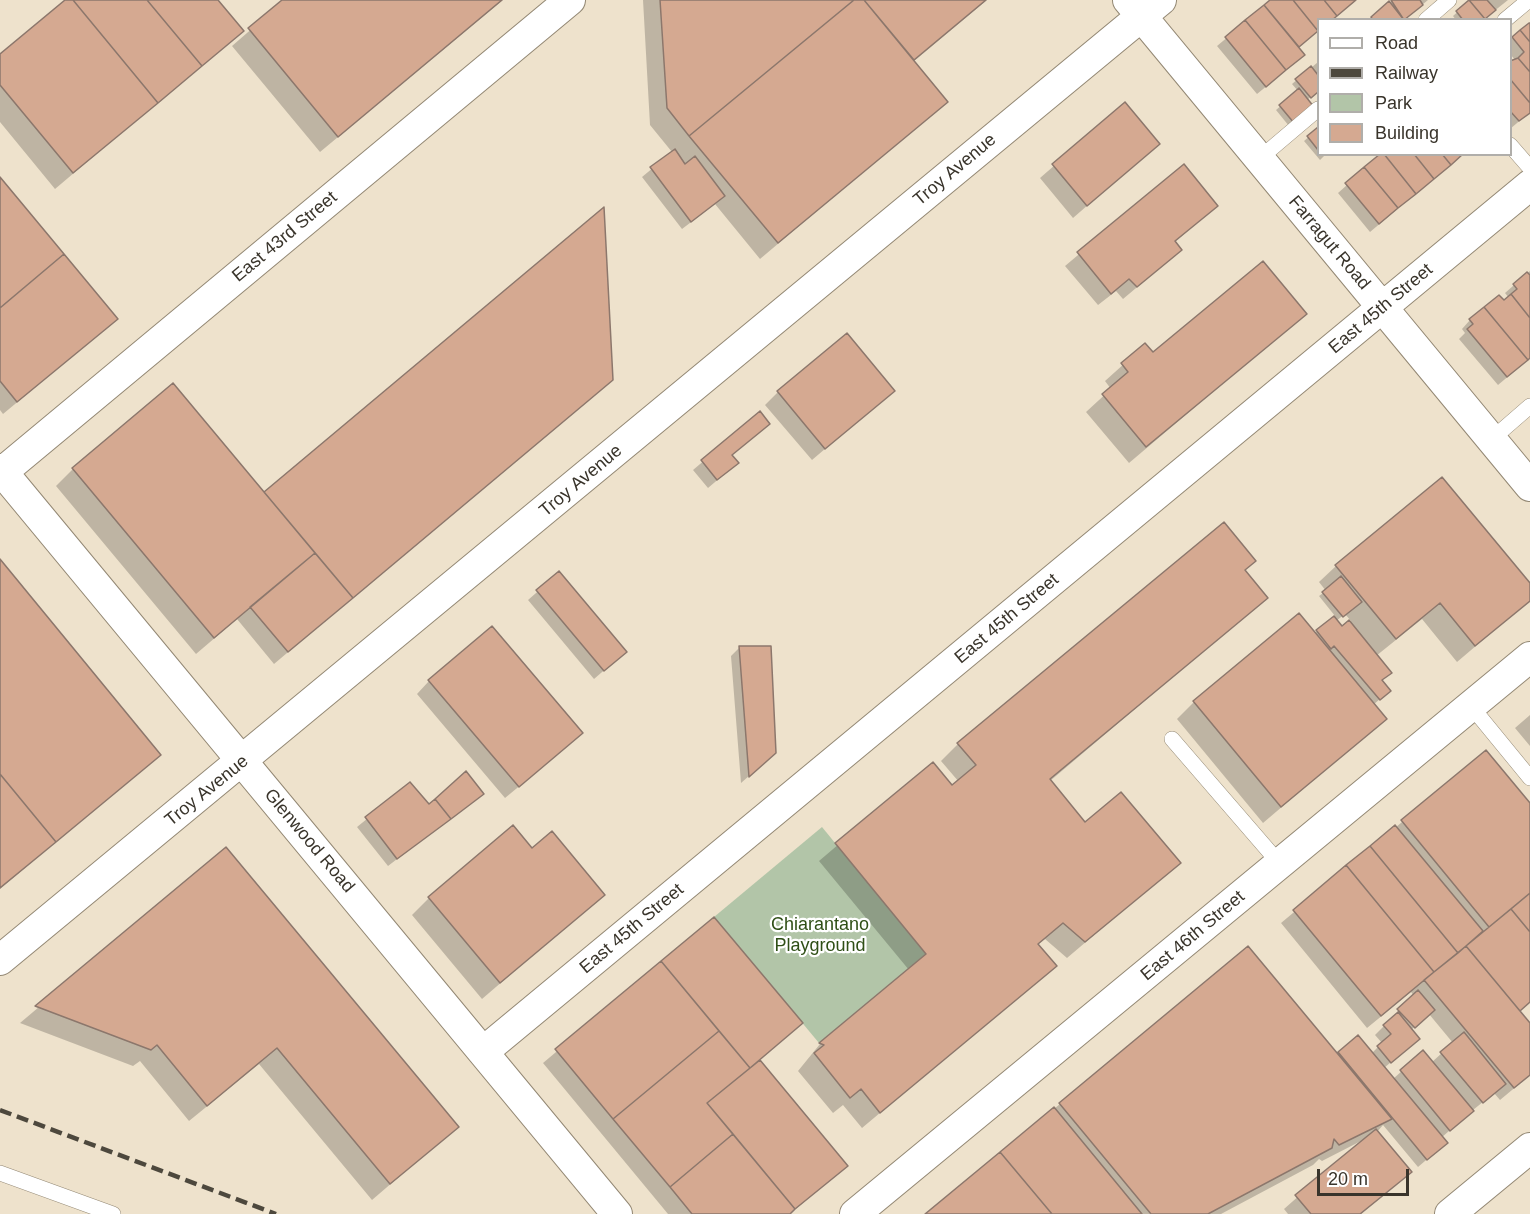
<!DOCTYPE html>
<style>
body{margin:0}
#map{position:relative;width:1530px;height:1214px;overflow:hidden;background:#eee2cc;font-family:Arial,sans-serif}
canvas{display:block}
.legend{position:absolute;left:1317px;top:18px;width:195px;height:138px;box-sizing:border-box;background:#fff;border:2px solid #b0aeaa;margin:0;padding:8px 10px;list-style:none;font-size:18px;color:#39342b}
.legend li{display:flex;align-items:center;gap:12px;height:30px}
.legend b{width:30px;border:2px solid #b0aeaa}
.scale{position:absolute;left:1317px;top:1169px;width:92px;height:27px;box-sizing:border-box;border:3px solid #39342b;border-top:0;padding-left:8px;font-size:18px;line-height:21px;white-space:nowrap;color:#39342b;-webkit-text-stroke:4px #fff;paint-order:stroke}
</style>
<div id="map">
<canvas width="1530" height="1214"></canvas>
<ul class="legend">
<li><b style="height:8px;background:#fff"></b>Road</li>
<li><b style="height:8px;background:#4d483d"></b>Railway</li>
<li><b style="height:16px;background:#b2c5a8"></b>Park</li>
<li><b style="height:16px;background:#d5a991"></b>Building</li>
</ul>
<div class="scale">20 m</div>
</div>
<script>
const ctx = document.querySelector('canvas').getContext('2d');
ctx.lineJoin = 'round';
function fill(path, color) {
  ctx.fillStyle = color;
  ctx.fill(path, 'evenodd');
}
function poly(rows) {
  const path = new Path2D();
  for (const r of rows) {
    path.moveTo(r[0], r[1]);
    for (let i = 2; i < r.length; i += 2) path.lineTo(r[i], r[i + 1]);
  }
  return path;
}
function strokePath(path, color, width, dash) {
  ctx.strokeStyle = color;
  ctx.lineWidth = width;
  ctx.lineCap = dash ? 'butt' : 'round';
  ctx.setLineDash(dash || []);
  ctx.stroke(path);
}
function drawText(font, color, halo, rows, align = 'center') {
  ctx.font = font + ' Arial,sans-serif';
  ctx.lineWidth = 4.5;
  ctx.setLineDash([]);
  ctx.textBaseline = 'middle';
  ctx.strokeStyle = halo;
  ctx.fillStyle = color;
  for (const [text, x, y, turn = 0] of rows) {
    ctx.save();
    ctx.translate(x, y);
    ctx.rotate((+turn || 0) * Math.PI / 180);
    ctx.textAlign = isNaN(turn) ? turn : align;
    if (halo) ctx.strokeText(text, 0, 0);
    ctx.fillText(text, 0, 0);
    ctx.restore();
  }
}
const green = poly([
 [822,827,926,954,819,1043,714,917]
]);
const shadow = poly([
 [67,0,217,0,242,31,55,189,0,122,0,56],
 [285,0,503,0,320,152,232,46],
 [643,0,987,0,913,62,946,102,760,259,715,204,682,229,642,177,672,152,650,125],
 [1272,0,1355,0,1318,20,1318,30,1297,48,1295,63,1257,94,1217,46],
 [1393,0,1428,0,1404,20,1370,20],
 [1471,0,1508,0,1483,20,1456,20,1453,16],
 [1529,25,1530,112,1510,129,1510,63,1516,61,1510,54,1510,41],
 [1318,62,1318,91,1307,100,1289,126,1276,110,1298,91,1292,84],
 [1125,104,1158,144,1073,218,1040,178],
 [1318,129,1318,154,1326,154,1320,160,1304,141],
 [1382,154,1463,154,1370,232,1338,193],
 [1184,166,1216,206,1174,243,1180,250,1167,262,1123,299,1116,291,1098,305,1065,266],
 [0,180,103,331,3,414,0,410],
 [1530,271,1530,358,1498,385,1459,339,1465,333,1462,329,1470,320,1509,298,1505,293],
 [1305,314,1129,463,1086,412,1111,389,1105,381,1145,345,1152,354],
 [611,379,274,664,237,619,196,654,56,486,73,469,264,494],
 [893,391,812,460,765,405,778,392],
 [760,413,731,456,728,471,708,488,693,470],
 [0,561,159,755,0,889],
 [1254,561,1244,571,1266,598,1050,781,1085,824,1179,863,1067,958,1045,939,1037,945,1055,966,862,1128,843,1105,833,1113,798,1071,820,1044,909,970,819,861,933,764,952,787,959,782,941,761,958,744],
 [1336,566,1530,586,1530,600,1457,662,1422,619,1376,656,1390,673,1381,681,1380,699,1373,705,1385,719,1263,823,1177,719,1194,702,1314,634,1335,616,1319,596,1326,591,1319,582],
 [1345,614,1351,621,1342,628,1336,621],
 [559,573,616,660,594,679,528,600],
 [740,647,766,761,741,783,731,656],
 [429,681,568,746,505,798,417,694],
 [1530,715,1530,746,1515,728],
 [1486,752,1530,806,1530,1002,1519,1012,1530,1025,1530,1075,1500,1100,1494,1093,1473,1110,1441,1138,1446,1143,1418,1167,1383,1125,1377,1132,1410,1172,1361,1214,1288,1214,1284,1209,1361,1141,1322,1161,1319,1159,1313,1165,1221,1214,927,1214,1060,1104,1337,1055,1358,1037,1371,1054,1382,1043,1375,1035,1414,996,1411,992,1367,1028,1281,923],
 [1429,1014,1453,1043,1432,1062,1423,1052,1393,1079,1384,1068,1409,1047,1411,1030],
 [410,784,428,806,482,794,388,866,357,827],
 [226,849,457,1127,372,1200,259,1064,189,1121,140,1061,133,1066,20,1023],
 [532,850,603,895,482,999,412,915,429,898],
 [714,919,801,1023,759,1061,846,1166,790,1214,668,1214,543,1063]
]);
const building = poly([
 [65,0,73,0,158,103,73,173,0,85,0,54,65,0],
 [73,0,147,0,202,66,158,103,73,0],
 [147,0,218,0,244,31,202,66,147,0],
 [282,0,502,0,338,137,248,28,282,0],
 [660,0,854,0,689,136,667,108,660,0],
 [854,0,864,0,948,102,778,243,689,136,854,0],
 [864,0,986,0,914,60,864,0],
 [1270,0,1293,0,1318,31,1299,47,1264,5,1270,0],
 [1293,0,1324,0,1337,16,1332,20,1318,20,1318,31,1293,0],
 [1324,0,1356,0,1337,16,1324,0],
 [1391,0,1420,0,1423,5,1404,20,1391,0],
 [1469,0,1485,19,1485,20,1463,20,1456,11,1469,0],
 [1469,0,1487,0,1496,10,1485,19,1469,0],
 [1389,1,1404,20,1373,20,1371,17,1389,1],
 [1264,5,1305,55,1286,70,1245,20,1264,5],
 [1245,20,1286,70,1266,87,1225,37,1245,20],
 [1529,23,1530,23,1530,42,1520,30,1529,23],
 [1520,30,1530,42,1530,72,1518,58,1524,52,1512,37,1520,30],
 [1518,58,1530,72,1530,103,1510,79,1510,61,1518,58],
 [1311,66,1318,75,1318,92,1311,98,1295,79,1311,66],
 [1510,79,1530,103,1530,113,1519,121,1510,111,1510,79],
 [1299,88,1314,107,1294,123,1279,105,1299,88],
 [1125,102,1160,144,1087,206,1052,164,1125,102],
 [1318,127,1318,150,1307,136,1318,127],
 [675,149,685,164,695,156,725,196,691,222,650,167,675,149],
 [1380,154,1384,154,1416,194,1398,208,1364,167,1380,154],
 [1384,154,1414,154,1434,179,1416,194,1384,154],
 [1414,154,1442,154,1451,165,1434,179,1414,154],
 [1442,154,1463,154,1451,165,1442,154],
 [1184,164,1218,206,1175,241,1182,250,1137,287,1129,279,1111,294,1077,252,1184,164],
 [1364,167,1398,208,1379,224,1345,183,1364,167],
 [0,177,64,254,0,308,0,177],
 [604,207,613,380,353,598,264,492,604,207],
 [64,254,118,319,17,402,0,381,0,308,64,254],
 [1263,261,1307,314,1146,447,1102,394,1128,372,1121,363,1145,343,1153,352,1263,261],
 [1527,272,1530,275,1530,318,1511,294,1517,289,1513,284,1527,272],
 [1511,294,1530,318,1530,358,1528,360,1484,307,1499,295,1504,300,1511,294],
 [1484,307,1528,360,1507,377,1467,329,1473,324,1469,319,1484,307],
 [847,333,895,391,825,449,777,391,847,333],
 [173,383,315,553,214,638,72,468,173,383],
 [760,411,770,424,732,455,739,463,717,480,701,460,760,411],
 [1442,477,1530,583,1530,601,1475,646,1440,603,1396,639,1335,565,1442,477],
 [1224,522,1256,561,1245,570,1268,598,1050,779,1085,822,1121,792,1181,863,1085,942,1063,923,1038,944,1057,966,880,1113,861,1089,850,1098,814,1053,824,1045,819,1043,926,954,835,843,933,762,952,785,976,765,957,743,1224,522],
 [315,553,353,598,288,652,250,607,315,553],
 [0,559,161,755,56,842,0,774,0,559],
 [559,571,627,652,604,671,536,590,559,571],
 [1341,576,1362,602,1343,617,1322,592,1341,576],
 [1299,613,1387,719,1281,807,1193,701,1299,613],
 [1334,616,1342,626,1349,620,1392,673,1382,680,1391,691,1380,700,1334,646,1331,649,1316,630,1334,616],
 [492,626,583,733,519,787,428,680,492,626],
 [739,646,771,646,776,753,749,777,739,646],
 [1486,750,1530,803,1530,893,1489,927,1401,820,1486,750],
 [466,771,484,794,451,819,435,799,466,771],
 [0,774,56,842,0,888,0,774],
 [410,782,429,804,435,799,451,819,397,859,365,817,410,782],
 [513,825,532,848,552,831,605,895,500,983,428,897,513,825],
 [1395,825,1483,931,1458,953,1370,846,1395,825],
 [1370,846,1458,953,1434,972,1346,865,1370,846],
 [226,847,459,1127,390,1184,277,1048,207,1106,157,1045,151,1050,35,1006,226,847],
 [1346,865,1434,972,1381,1016,1293,910,1346,865],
 [1530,893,1530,932,1511,909,1530,893],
 [1511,909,1530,932,1530,1002,1520,1011,1466,946,1511,909],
 [714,917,803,1023,750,1068,661,961,714,917],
 [1248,946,1392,1119,1339,1145,1334,1139,1332,1148,1208,1214,1151,1214,1059,1103,1248,946],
 [1466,946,1530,1023,1530,1075,1514,1088,1424,980,1466,946],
 [661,961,719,1031,613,1119,555,1049,661,961],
 [1418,990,1435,1010,1415,1028,1397,1009,1418,990],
 [1398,1012,1420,1039,1391,1063,1377,1046,1391,1034,1383,1025,1398,1012],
 [719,1031,750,1068,707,1103,733,1134,670,1187,613,1119,719,1031],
 [1464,1032,1506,1084,1483,1103,1440,1052,1464,1032],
 [1358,1035,1448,1143,1427,1160,1338,1052,1358,1035],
 [1423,1050,1474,1111,1450,1131,1400,1070,1423,1050],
 [760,1060,848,1166,795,1209,707,1103,760,1060],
 [1054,1107,1142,1214,1052,1214,1000,1152,1054,1107],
 [1376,1129,1412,1172,1360,1214,1311,1214,1295,1195,1376,1129],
 [733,1134,795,1209,790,1214,692,1214,670,1187,733,1134],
 [1000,1152,1052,1214,925,1214,1000,1152]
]);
const lane = poly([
 [1426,20,1449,0],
 [1505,20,1529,0],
 [1510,145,1530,168],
 [1259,159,1318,109],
 [1492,439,1530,406],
 [1471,706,1530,778],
 [1172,739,1280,864],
 [0,1173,113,1214]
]);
const street = poly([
 [1128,0,1530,486],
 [0,469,617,1214],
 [0,474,570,0],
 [0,960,1161,0],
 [483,1052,1530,185],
 [855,1214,1530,657],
 [1450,1214,1530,1148]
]);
const rail = poly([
 [0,1110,276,1214]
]);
const streetNames = [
 ["Troy Avenue",955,170,-40],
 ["East 43rd Street",285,237,-40],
 ["Farragut Road",1329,243,50],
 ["East 45th Street",1381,309,-40],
 ["Troy Avenue",581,481,-40],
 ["East 45th Street",1007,619,-40],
 ["Troy Avenue",207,791,-39],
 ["Glenwood Road",309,841,50],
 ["East 45th Street",632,929,-40],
 ["East 46th Street",1193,936,-40]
];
const parkNames = [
 ["Chiarantano",820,925],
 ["Playground",820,946]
];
fill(green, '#b2c5a8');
fill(shadow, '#0003');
fill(building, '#d5a991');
strokePath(building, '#8c776c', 1.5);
strokePath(lane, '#938874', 16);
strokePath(street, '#938874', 32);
strokePath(lane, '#fff', 15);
strokePath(street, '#fff', 30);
strokePath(rail, '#4d483d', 4.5, [12, 6]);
drawText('18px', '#39342b', '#fff', streetNames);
drawText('18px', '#2f4f16', '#fff', parkNames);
</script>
